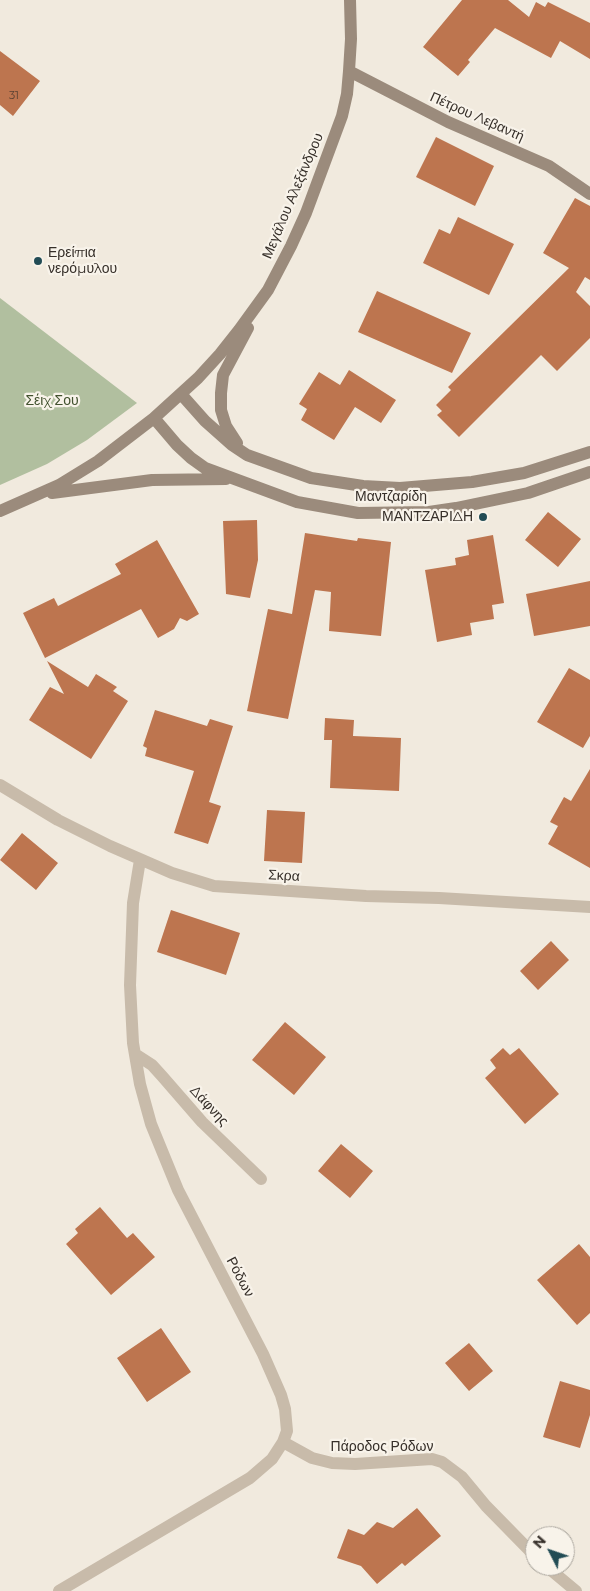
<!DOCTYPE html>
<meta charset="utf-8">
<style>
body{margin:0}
#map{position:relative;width:590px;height:1591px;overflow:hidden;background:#f1eade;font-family:Montserrat,sans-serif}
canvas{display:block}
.north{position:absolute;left:525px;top:1526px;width:50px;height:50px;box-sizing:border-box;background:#f8f3ea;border:1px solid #aaa59d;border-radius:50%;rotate:311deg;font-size:14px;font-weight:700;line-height:20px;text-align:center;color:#362f29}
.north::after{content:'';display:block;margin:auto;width:18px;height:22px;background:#224c55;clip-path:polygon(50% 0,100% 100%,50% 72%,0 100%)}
</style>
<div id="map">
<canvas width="590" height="1591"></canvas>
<div class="north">N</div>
</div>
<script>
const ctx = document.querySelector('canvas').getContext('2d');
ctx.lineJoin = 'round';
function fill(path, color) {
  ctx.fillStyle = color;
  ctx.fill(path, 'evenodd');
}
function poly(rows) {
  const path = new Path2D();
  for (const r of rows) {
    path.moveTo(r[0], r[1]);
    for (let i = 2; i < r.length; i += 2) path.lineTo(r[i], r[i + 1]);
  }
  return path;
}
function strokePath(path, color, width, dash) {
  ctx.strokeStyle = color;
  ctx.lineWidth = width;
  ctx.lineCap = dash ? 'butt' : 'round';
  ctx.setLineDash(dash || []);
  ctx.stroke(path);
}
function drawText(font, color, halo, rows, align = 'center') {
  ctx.font = font + ' Montserrat,sans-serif';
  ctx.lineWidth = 4.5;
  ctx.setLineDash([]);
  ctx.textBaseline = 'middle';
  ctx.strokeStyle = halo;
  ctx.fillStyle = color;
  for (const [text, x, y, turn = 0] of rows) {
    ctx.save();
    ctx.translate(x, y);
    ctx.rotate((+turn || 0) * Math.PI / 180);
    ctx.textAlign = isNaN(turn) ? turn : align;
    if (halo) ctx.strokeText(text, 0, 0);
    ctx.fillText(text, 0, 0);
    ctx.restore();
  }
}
const green = poly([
 [0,298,137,403,87,440,47,464,0,485]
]);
const building = poly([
 [462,0,508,0,529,17,536,2,545,7,548,2,590,23,590,59,560,41,551,58,495,28,468,60,470,62,458,76,423,47],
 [0,51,40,81,13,116,0,105],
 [436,137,494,166,475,206,416,177],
 [575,198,590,206,590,280,585,277,576,292,590,306,590,338,557,371,541,355,459,437,437,415,442,411,436,405,451,390,448,387,569,268,543,253],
 [458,217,514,244,489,295,423,263,439,229,450,234],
 [377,291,471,333,452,373,358,332],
 [349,370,396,400,381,423,355,407,334,440,301,420,307,409,299,404,319,372,340,385],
 [548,512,581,539,558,567,525,540],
 [257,520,258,560,250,598,226,594,223,521],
 [305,533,357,541,358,538,391,542,381,636,329,631,331,592,315,590,288,719,247,711,268,609,292,614],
 [493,535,504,603,492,605,494,619,470,623,472,635,437,642,425,570,456,565,455,558,469,555,467,540],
 [157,540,199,614,187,621,180,618,174,629,158,638,141,609,45,658,23,613,54,598,58,606,121,574,115,564],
 [590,581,590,626,534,636,526,594],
 [47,661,88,687,96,674,117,687,113,691,128,701,91,759,29,720,50,687,64,694],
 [569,668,590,680,590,736,583,748,537,722],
 [155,710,207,726,210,719,233,726,209,802,221,806,208,844,174,833,194,771,145,756,147,748,143,746],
 [325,718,354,720,353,736,401,738,399,791,330,788,332,740,324,740],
 [590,769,590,868,548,844,558,826,550,822,564,797,571,801],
 [267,810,305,812,302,863,264,861],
 [22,833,58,863,36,890,0,860],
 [171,910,240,933,226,975,157,952],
 [551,941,569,960,538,990,520,971],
 [285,1022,326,1057,294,1095,252,1060],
 [503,1048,510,1055,519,1048,559,1094,525,1124,485,1078,496,1068,490,1060],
 [341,1144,373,1171,350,1198,318,1171],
 [100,1207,127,1238,133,1233,155,1257,111,1295,66,1244,78,1233,75,1229],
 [579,1244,590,1257,590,1313,577,1325,537,1280],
 [161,1328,191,1372,147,1402,117,1358],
 [469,1343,493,1371,469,1391,445,1363],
 [560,1381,590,1390,590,1415,580,1448,543,1437],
 [417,1508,441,1536,405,1566,402,1563,377,1584,361,1566,337,1558,348,1529,364,1535,377,1522,393,1528]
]);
const street = poly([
 [0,785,58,820,110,846,172,873,214,886,366,896,439,898,590,907],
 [135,1054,152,1065,162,1076,202,1122,261,1179],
 [283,1442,312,1458,332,1463,355,1464,432,1459,442,1462,462,1477,486,1506,535,1556],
 [546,1566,576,1591],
 [59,1591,250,1478,272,1459,283,1442,287,1431,285,1409,281,1395,263,1354,178,1190,151,1124,140,1084,133,1043,130,985,133,903,140,860]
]);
const secondary = poly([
 [349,71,448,122,549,166,590,194],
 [181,394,205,421,232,445,247,455,311,478,363,486,400,488,472,482,524,473,590,452],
 [154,418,177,445,191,458,205,468,297,502,358,513,429,512,456,508,528,493,590,472],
 [237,443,226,426,221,410,221,393,223,375,248,328],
 [52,493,152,480,226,479],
 [0,511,59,485,98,461,154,418,198,378,220,354,239,330,268,290,291,246,306,213,342,116,347,94,349,71,351,39,350,0]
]);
const markers = [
 [38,261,5,"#224c55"],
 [483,517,5,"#224c55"]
];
const numberNames = [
 ["31",14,96]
];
const streetNames = [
 ["Πέτρου Λεβαντή",477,117,24],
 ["Μεγάλου Αλεξάνδρου",293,196,-67],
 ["Μαντζαρίδη",391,497],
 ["Σκρα",284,876,3],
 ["Δάφνης",209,1106,47],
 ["Ρόδων",240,1277,62],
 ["Πάροδος Ρόδων",382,1447]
];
const poiNames = [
 ["Ερείπια",48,253],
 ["νερόμυλου",48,269],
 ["ΜΑΝΤΖΑΡΙΔΗ",473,517,"right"]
];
const parkNames = [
 ["Σέιχ Σου",52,401]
];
fill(green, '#b1bf9f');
fill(building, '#bd754f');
strokePath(street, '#c8bbaa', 12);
strokePath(secondary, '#9b8b7c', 12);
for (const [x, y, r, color] of markers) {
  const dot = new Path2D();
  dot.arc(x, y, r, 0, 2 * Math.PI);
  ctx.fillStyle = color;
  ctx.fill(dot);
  strokePath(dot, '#f8f3ea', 2);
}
drawText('11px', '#584032', null, numberNames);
drawText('14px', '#362f29', '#f8f3ea', streetNames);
drawText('14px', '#362f29', '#f8f3ea', poiNames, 'left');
drawText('14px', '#42522f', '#f8f3ea', parkNames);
</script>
